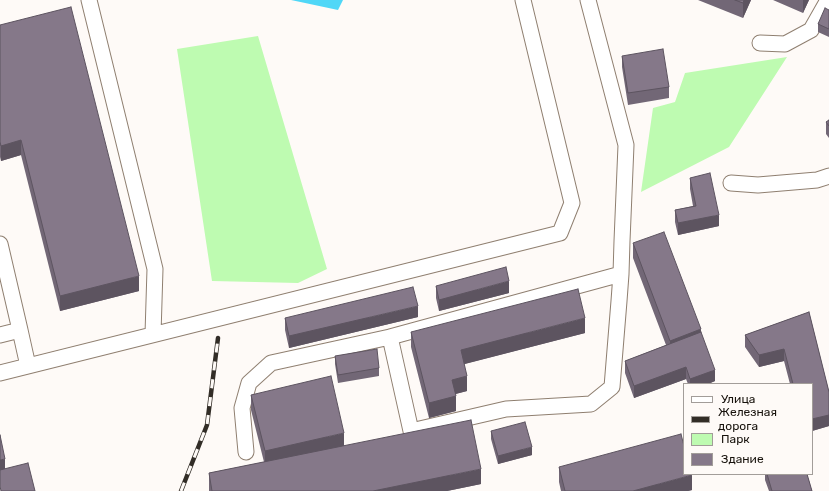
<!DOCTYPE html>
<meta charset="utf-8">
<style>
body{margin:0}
#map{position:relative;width:829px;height:491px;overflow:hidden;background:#fefaf7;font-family:Rubik,sans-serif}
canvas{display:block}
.legend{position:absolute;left:683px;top:383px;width:130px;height:92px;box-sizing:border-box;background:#fefaf7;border:1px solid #a29d99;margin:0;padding:5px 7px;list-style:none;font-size:12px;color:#17120c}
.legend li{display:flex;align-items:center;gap:8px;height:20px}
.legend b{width:20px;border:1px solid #a29d99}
</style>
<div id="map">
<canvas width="829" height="491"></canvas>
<ul class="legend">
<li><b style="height:5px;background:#fff"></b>Улица</li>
<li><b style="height:5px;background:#322d27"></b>Железная дорога</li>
<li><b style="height:11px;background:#befbb1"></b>Парк</li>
<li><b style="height:11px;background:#857889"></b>Здание</li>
</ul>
</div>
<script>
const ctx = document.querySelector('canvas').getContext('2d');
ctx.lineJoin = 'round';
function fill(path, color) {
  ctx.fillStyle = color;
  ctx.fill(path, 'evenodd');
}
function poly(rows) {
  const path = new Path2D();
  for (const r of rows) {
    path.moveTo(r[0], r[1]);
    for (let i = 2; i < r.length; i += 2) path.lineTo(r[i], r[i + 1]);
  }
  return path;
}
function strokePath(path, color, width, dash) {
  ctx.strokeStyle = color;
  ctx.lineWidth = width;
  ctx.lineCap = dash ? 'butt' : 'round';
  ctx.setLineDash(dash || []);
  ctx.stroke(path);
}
const green = poly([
 [258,36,327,269,298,283,212,281,177,49],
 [787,57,729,147,641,192,653,108,675,102,685,73]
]);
const water = poly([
 [291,0,343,0,338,10]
]);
const minor = poly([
 [89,0,155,269,153,334],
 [588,0,626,145,622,241,621,274,619,301,612,387,591,404,506,409,411,431,390,337,621,274],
 [760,43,785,44,811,30,828,0],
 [731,183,758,185,817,180,829,176],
 [0,244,20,330],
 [0,335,20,330,28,366],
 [0,373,560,233,572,203,523,0],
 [246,452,242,408,249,383,271,363,390,337]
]);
const rail = poly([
 [181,491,207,425,218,338]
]);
const wall = poly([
 [698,0,751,0,743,18],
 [773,0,809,0,803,13],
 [829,10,829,37,818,32,818,24],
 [0,25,139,291,60,311,21,155,1,161,0,157],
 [622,56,669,87,669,98,628,105,622,67],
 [829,120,829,138,826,134,826,122],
 [690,178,719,226,678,235,675,222,675,210,693,206,690,189],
 [633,243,701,332,715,381,708,384,688,384,686,379,634,398,625,373,625,361,666,345,633,258],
 [436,286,509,293,439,311,436,298],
 [809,312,829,392,829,426,812,431,812,384,790,384,784,361,759,367,745,347,745,335],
 [418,317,289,348,285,330,285,318],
 [411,332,585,333,464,364,467,391,455,394,456,411,429,418,411,347],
 [335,356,379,368,379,376,338,383,335,364],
 [251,395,344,446,481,484,447,491,209,491,209,473,264,462,251,410],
 [491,431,532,455,498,464,491,439],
 [559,467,692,490,688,491,561,491,559,482],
 [765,474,807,474,812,491,769,491,765,480]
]);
const shadedWall = poly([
 [744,0,751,0,743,18,743,3],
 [803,0,809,0,803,13],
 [21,140,21,155,1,161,1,146],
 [719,215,719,226,678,235,678,223],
 [139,276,139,291,60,311,60,296],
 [509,281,509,293,439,311,439,300],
 [418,306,418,317,289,348,289,336],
 [585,318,585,333,461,365,461,350],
 [701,329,701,344,670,356,670,341],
 [784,349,784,361,759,367,759,355],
 [686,367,686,379,634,398,634,386],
 [715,370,715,381,708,384,690,384,690,379],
 [467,376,467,391,452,395,452,380],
 [456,396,456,411,429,418,429,403],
 [829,415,829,426,812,431,812,419],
 [344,433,344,448,265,466,265,451],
 [532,447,532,455,498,464,498,456],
 [5,459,5,474,0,475,0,460],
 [481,469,481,484,447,491,373,491],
 [692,475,692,490,688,491,633,491]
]);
const building = poly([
 [735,0,744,0,743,3,735,0],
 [71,7,139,276,60,296,21,140,1,146,0,142,0,25,71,7],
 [825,8,829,10,829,29,818,24,825,8],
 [663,49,669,87,628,93,622,56,663,49],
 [829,120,829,126,826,122,829,120],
 [710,173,719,215,678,223,675,210,696,206,690,178,710,173],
 [664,232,701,329,670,341,633,243,664,232],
 [506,267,509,281,439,300,436,286,506,267],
 [413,287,418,306,289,336,285,318,413,287],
 [578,289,585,318,461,350,467,376,452,380,456,396,429,403,411,332,578,289],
 [809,312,829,392,829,415,812,419,812,384,793,384,784,349,759,355,745,335,809,312],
 [701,332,715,370,690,379,686,367,634,386,625,361,701,332],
 [377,349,379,368,338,375,335,356,377,349],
 [331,376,344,433,265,451,251,395,331,376],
 [471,420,481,469,373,491,212,491,209,473,471,420],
 [525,422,532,447,498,456,491,431,525,422],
 [681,434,684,446,684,474,692,474,692,475,633,491,565,491,559,467,681,434],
 [0,435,5,459,0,460,0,435],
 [28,463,35,491,1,491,0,486,0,470,28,463],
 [767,474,807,474,812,491,772,491,767,474]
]);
fill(green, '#befbb1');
fill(water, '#50d7f7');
strokePath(minor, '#8f7f70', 17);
strokePath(minor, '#fff', 15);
strokePath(rail, '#322d27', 4.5);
strokePath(rail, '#fefaf7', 3, [9]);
fill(wall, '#726776');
fill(shadedWall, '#5d5460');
fill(building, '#857889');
strokePath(building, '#5d5460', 1);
</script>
